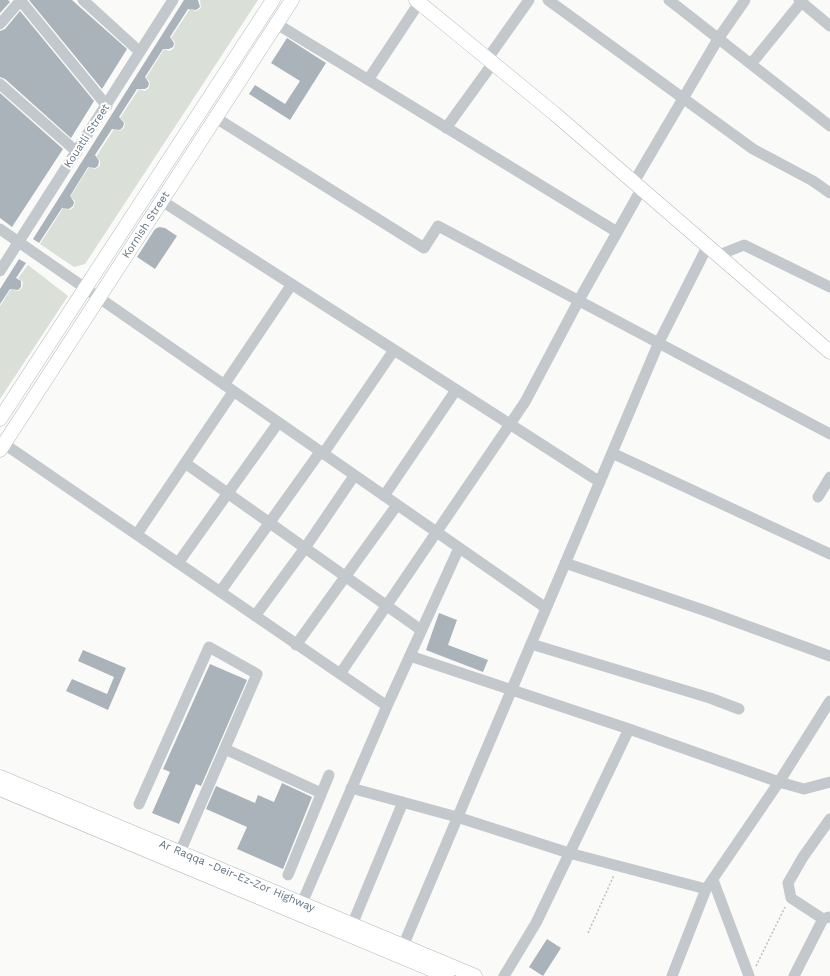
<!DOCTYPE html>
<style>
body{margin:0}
canvas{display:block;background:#fafaf8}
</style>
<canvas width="830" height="976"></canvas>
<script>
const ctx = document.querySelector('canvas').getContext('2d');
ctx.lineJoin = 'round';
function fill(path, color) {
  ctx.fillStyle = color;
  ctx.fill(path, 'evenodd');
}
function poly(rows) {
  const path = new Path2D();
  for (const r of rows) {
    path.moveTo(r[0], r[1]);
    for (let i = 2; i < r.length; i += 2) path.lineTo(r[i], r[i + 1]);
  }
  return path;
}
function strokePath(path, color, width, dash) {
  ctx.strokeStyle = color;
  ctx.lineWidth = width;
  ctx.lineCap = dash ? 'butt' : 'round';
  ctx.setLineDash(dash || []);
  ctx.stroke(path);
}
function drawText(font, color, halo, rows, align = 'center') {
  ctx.font = font + ' "Work Sans",sans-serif';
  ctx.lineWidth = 4;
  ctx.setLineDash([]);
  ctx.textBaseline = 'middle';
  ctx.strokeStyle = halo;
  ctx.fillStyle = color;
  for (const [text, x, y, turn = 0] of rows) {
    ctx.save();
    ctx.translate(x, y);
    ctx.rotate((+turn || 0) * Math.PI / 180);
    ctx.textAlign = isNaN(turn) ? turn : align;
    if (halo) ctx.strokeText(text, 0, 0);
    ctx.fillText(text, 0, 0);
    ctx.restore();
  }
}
const green = poly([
 [200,0,258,0,85,264,74,267,40,244,63,208,70,210,74,207,75,201,70,197,89,167,95,169,100,166,100,161,96,157,114,129,120,131,124,128,125,123,120,118,139,89,145,91,149,88,150,82,146,78,164,49,170,51,174,48,175,42,171,38,190,9,196,11,201,8],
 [28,265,68,296,0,399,0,306,11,289,18,291,22,288,23,282,18,278]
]);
const building = poly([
 [0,0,8,0,10,2,0,13],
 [29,0,72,0,127,49,102,89],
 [184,0,198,0,200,7,196,10,188,9,170,37,174,43,173,47,169,49,163,49,145,77,149,83,148,87,145,89,137,89,119,117,124,123,123,127,120,130,112,129,95,155,99,161,98,166,95,168,88,167,70,196,74,202,73,206,69,209,62,208,39,243,33,239],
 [20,11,94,101,71,138,5,79,0,77,0,31,5,29],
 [287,38,326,63,290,120,249,94,255,85,285,104,300,81,271,63],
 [0,93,63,149,12,227,0,218],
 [159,227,165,228,177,236,155,269,137,257,155,229],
 [19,259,26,263,16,278,21,281,21,287,18,290,10,289,0,304,0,289],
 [439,613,457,620,448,645,488,660,483,672,426,650],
 [83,650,126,668,108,710,66,691,72,679,107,694,114,677,78,661],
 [210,664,247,680,201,786,196,784,179,824,152,813,170,772,163,769],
 [282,783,312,797,283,869,237,849,247,827,206,809,216,786,255,803,258,795,274,802],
 [547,939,561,948,543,976,529,967]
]);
const path = poly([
 [588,933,614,875],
 [756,966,785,907]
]);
const minor = poly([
 [20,0,107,106],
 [83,0,140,52],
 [548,0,753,149,813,181,830,193],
 [669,0,830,126],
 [799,0,830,26],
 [0,24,21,0],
 [277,24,617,232],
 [488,58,529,0],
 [751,64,803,0],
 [368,80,419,3],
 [0,84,77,152],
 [216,118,424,248,438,226,830,434],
 [446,128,493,63],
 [634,182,718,39,745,0],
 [162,201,600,482],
 [0,229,546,608],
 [719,255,744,245,830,287],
 [0,271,173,0],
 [224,385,292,284],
 [0,441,387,706],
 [612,453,830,554],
 [323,454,394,350],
 [185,463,421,630],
 [384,496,456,390],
 [818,497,830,477],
 [137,534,233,392],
 [178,563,278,423],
 [565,563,709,612,830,656],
 [220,592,320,452],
 [255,616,305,548,354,476],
 [531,644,710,698,739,709],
 [296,645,397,505],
 [410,656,629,729,779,782,804,789,830,782],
 [340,674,525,402,579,300,642,188],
 [225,749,321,793],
 [351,788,457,817,569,853,706,889],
 [139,804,209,647,257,674,180,852],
 [288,875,329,775],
 [713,880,749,976],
 [302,903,387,706,459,548],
 [823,919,791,898,788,883,803,857,830,819],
 [352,925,403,802],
 [403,946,659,342,708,245],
 [504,976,536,923,629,729],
 [672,976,706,889,779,782,830,701],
 [794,976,823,919,829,917]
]);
const major = poly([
 [416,0,555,114,830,352],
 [0,419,273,0],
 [0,450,292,0],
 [0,777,475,976],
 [0,789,447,976]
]);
const streetNames = [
 ["Kouatli Street",87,136,-57],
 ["Kornish Street",146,225,-57],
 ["Ar Raqqa -Deir-Ez-Zor Highway",237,876,23]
];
fill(green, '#dadfd7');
fill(building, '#aab3b9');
strokePath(major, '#b5babe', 15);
strokePath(path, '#bbbfc2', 1.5, [2, 2]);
strokePath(minor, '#c3c8cc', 11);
strokePath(major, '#fff', 14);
drawText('11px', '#657683', '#fff', streetNames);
</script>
